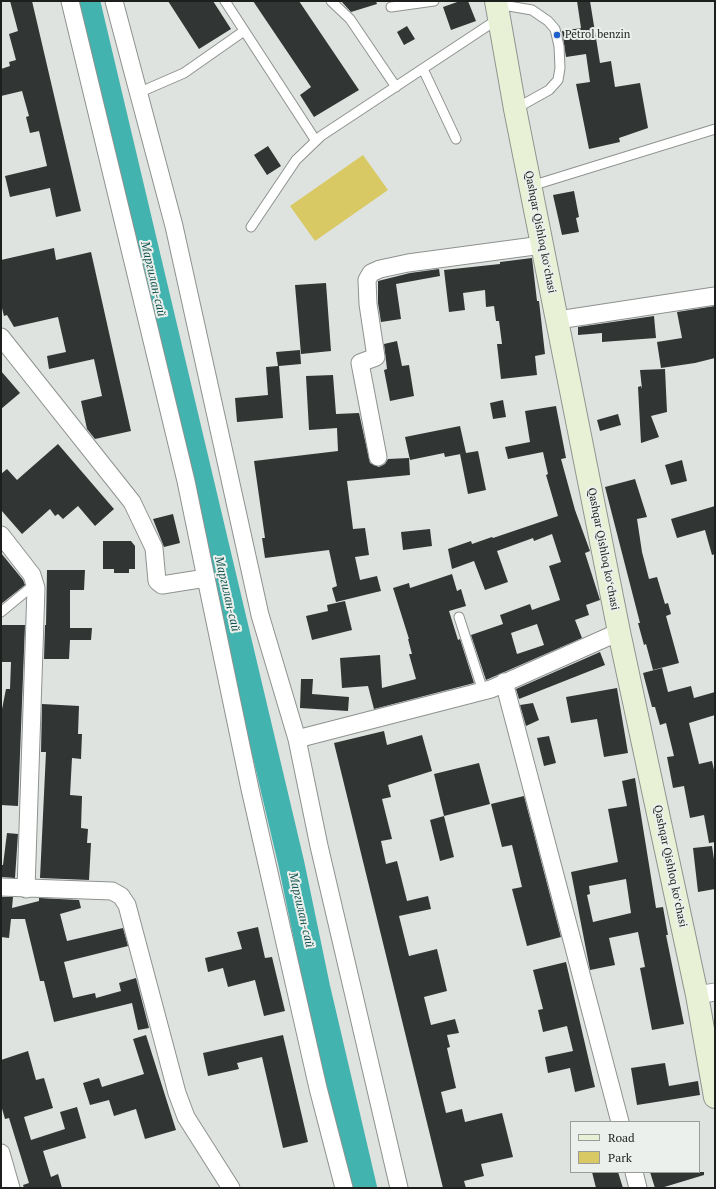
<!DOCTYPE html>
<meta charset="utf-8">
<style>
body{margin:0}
#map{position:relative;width:716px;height:1189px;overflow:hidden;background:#dfe3df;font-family:"PT Serif",serif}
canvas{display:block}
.frame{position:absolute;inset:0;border:2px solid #1d1f1d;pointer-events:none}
.legend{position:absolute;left:570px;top:1121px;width:130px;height:52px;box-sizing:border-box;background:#ecf0ec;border:1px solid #999c99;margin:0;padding:5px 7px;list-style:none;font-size:12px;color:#1d1f1d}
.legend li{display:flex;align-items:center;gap:8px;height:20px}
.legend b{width:20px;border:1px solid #999c99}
</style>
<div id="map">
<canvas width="716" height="1189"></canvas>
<div class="frame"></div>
<ul class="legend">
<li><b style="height:5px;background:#e8f1d5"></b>Road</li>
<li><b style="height:11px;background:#d9c964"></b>Park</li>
</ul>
</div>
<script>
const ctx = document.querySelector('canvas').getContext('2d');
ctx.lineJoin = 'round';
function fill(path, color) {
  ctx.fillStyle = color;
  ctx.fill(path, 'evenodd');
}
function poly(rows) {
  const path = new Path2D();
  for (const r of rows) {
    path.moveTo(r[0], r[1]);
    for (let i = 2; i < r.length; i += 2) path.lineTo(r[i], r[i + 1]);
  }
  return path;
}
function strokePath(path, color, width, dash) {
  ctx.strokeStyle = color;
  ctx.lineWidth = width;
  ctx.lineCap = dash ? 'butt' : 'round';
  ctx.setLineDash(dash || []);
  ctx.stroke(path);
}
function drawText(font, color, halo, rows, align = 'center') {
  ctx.font = font + ' "PT Serif",serif';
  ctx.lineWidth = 4;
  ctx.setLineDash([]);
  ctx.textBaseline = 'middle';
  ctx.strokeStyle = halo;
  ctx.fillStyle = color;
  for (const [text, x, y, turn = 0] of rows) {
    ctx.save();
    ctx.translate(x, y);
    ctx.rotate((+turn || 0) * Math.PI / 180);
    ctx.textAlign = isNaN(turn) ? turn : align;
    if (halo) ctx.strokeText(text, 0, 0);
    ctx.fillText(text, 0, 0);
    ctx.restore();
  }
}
const green = poly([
 [363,155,388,190,315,241,290,206]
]);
const river = poly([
 [87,1,291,862,317,987,364,1188]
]);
const building = poly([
 [10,1,32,1,81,211,56,217,50,188,10,197,5,176,47,166,39,131,30,133,26,117,29,116,22,91,1,96,1,69,10,66,9,62,16,60,9,34,18,31],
 [168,1,213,1,231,29,199,49],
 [253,1,299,1,359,90,314,117,300,95,311,87],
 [341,1,376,1,377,4,351,12],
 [460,1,468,1,476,21,451,30,443,7],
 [577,1,590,1,600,63,611,61,615,87,640,83,648,128,619,138,620,142,589,149,576,84,590,82,586,54,566,57,562,31,581,28],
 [407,26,415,39,404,45,397,32],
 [268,146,281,166,267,175,254,155],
 [574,191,579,217,576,218,579,232,562,235,553,195],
 [54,248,56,260,91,252,131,431,95,439,87,429,81,401,102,396,94,359,49,369,47,356,66,352,58,317,14,327,7,315,4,316,1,304,1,260],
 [532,258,537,301,539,301,545,354,535,356,537,375,501,379,497,344,502,344,499,321,496,321,494,306,486,307,485,290,463,293,465,310,449,312,444,270,500,264,500,262],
 [439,269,440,276,396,284,401,319,381,322,378,303,378,281,410,273],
 [326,283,331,351,301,354,295,285],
 [715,306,715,358,695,363,661,368,657,342,682,338,677,312],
 [654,316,656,338,602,342,602,333,578,335,578,327],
 [397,341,402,366,409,365,414,396,390,401,384,370,387,369,384,344],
 [300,350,301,364,279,366,283,418,237,422,235,398,268,395,266,367,278,366,276,352],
 [665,369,667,412,651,416,659,437,641,443,638,387,641,386,642,389,640,370],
 [1,371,20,393,1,409],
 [333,375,336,414,359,413,370,463,379,467,385,464,388,459,409,458,410,475,347,481,353,529,365,528,369,555,355,557,360,580,377,576,381,591,336,602,332,588,337,586,329,550,265,558,262,538,265,538,254,461,338,451,337,428,309,430,306,376],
 [503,400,506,417,493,419,490,403],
 [556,406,566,458,561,459,575,510,590,551,585,553,600,600,586,605,589,615,575,620,582,638,486,680,471,635,503,624,500,615,530,604,532,610,560,600,549,566,561,562,552,534,534,541,533,538,497,551,508,582,485,590,474,561,452,569,448,549,471,541,472,544,492,537,493,538,558,516,546,475,548,474,543,452,508,459,505,447,530,442,525,411],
 [537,624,544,645,517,654,511,633],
 [618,414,621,425,600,431,597,420],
 [460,426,466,453,445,457,444,453,410,460,405,437],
 [58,444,114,509,95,526,78,506,63,519,58,514,55,516,50,509,22,534,1,510,1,474,7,469,17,480],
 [478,451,486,490,468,494,460,454],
 [682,460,687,481,671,485,665,465],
 [635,479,647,517,637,519,642,552,649,579,657,577,665,604,668,603,671,614,666,616,679,663,653,670,646,644,644,645,638,623,640,623,605,487],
 [715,506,715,554,712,555,705,530,677,538,671,519],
 [173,514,180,543,164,547,153,519],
 [430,529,432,546,403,550,401,532],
 [103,541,131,541,135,546,135,569,129,569,129,573,114,573,114,569,103,569],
 [1,553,23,580,25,585,1,604],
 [47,570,85,570,84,590,70,590,70,628,92,628,91,640,70,640,69,659,44,659,45,625,46,625],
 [452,574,457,591,461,589,466,606,449,611,458,640,460,639,474,683,374,709,368,686,342,688,340,658,380,655,382,688,416,679,409,654,412,654,408,639,409,639,393,588,409,583,410,588],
 [345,601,352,630,312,640,306,616,328,611,327,605],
 [1,625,25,625,18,806,1,805,1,714,6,689,10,689,11,662,1,662],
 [600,652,605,665,519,699,516,689],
 [662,668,668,692,691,686,694,698,715,692,715,715,689,723,699,764,712,761,715,774,715,842,709,843,704,815,690,818,684,786,673,788,667,757,674,756,666,723,660,725,655,707,652,707,643,673],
 [301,679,313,679,312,694,349,697,348,711,300,708],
 [617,688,628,753,604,757,597,719,571,723,566,697],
 [533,703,539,720,526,726,520,705],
 [42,704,79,706,78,734,82,734,81,759,72,758,70,795,82,796,81,828,88,829,87,843,91,843,89,880,40,878,46,752,41,752],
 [384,731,387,745,422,735,432,771,388,785,391,797,382,799,392,839,381,841,386,864,397,861,407,901,428,896,431,909,399,916,409,956,437,949,447,991,424,997,431,1025,455,1019,459,1033,447,1035,450,1047,447,1048,456,1088,441,1092,446,1113,462,1109,465,1122,502,1113,513,1157,481,1164,484,1176,464,1181,466,1188,443,1188,334,743],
 [549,736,556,763,544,766,537,738],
 [479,763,490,804,444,816,434,774],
 [635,778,656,908,663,907,668,935,666,935,684,1024,652,1030,640,968,645,967,638,932,609,938,615,965,590,970,571,872,618,862,608,809,627,806,622,781],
 [626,879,631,913,593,922,587,895,590,894,589,886],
 [524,796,561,937,527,946,512,889,522,887,512,845,502,847,491,804],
 [444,816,454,857,440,861,430,820],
 [7,833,18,834,15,878,1,877,1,865,3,865],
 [712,846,715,866,715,889,698,892,693,848],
 [1,897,13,897,12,908,39,901,39,898,79,900,81,908,60,914,67,941,123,928,128,946,64,962,73,998,95,993,96,998,121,991,119,983,136,978,149,1028,138,1030,132,1003,54,1022,44,981,40,981,25,919,11,919,9,938,1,937],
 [258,927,265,958,272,957,285,1011,264,1016,255,980,228,987,223,968,208,972,205,958,242,949,237,932],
 [566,962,595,1087,575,1092,570,1068,548,1073,545,1057,573,1051,567,1026,543,1032,538,1010,543,1009,533,970],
 [146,1035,176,1130,145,1139,136,1109,114,1116,109,1100,90,1105,83,1083,99,1078,102,1087,144,1074,133,1039],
 [283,1035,308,1142,283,1148,262,1057,237,1063,239,1069,208,1076,203,1053],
 [28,1051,36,1080,44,1078,53,1108,24,1117,31,1140,65,1129,60,1112,77,1107,86,1138,43,1151,51,1177,58,1174,62,1188,24,1188,23,1185,29,1183,9,1118,5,1119,1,1105,1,1060],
 [665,1063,669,1086,698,1081,700,1095,637,1105,631,1068],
 [592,1172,618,1172,623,1188,596,1188],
 [650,1172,704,1172,704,1175,661,1188,655,1188]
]);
const lane = poly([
 [225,1,316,141],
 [331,1,350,19,396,87],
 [497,4,532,10,548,21,555,29,559,46,560,68,558,80,549,90,515,109],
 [391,7,434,1],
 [423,69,456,139],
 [138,93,184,73,244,31],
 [531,186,715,129],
 [251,227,296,160,321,136,498,19],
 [1,612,35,584],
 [459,617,483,691]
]);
const street = poly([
 [114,1,174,226,260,615,297,739,319,846,399,1188],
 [558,320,715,296],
 [1,337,132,502,154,548,157,581,162,585,206,578,186,481,70,1],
 [378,457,360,363,376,357,368,304,367,280,371,273,380,269,408,263,542,245],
 [1,535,32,575,36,588,26,889],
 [206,578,250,789,318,1088,344,1188],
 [504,682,620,1122],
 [297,739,491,689,619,632],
 [1,887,112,891,121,896,127,905,177,1093,186,1117,231,1188],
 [697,995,715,992],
 [1,1153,11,1188],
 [634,1172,638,1188]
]);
const secondary = poly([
 [496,1,515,109,619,632,697,995,715,1097]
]);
const markers = [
 [557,35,4,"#1e60cc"]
];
const poiNames = [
 ["Petrol benzin",565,35]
];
const streetNames = [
 ["Qashqar Qishloq koʻchasi",540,232,79],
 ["Qashqar Qishloq koʻchasi",603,549,79],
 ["Qashqar Qishloq koʻchasi",670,866,78]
];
const waterNames = [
 ["Маргилан-сай",153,279,77],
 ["Маргилан-сай",227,594,77],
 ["Маргилан-сай",301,910,77]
];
fill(green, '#d9c964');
strokePath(river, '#43b3af', 26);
fill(building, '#313634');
strokePath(lane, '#8e928e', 11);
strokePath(street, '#8e928e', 19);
strokePath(secondary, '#8e928e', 24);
strokePath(lane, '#fff', 9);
strokePath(street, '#fff', 17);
strokePath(secondary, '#e8f1d5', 22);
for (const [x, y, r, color] of markers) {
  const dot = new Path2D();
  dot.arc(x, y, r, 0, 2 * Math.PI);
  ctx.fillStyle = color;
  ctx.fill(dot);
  strokePath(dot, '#ecf0ec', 1.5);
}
drawText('11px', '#1d1f1d', '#ecf0ec', poiNames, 'left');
drawText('11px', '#1d1f1d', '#ecf0ec', streetNames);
drawText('italic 12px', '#135351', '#ecf0ec', waterNames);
</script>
